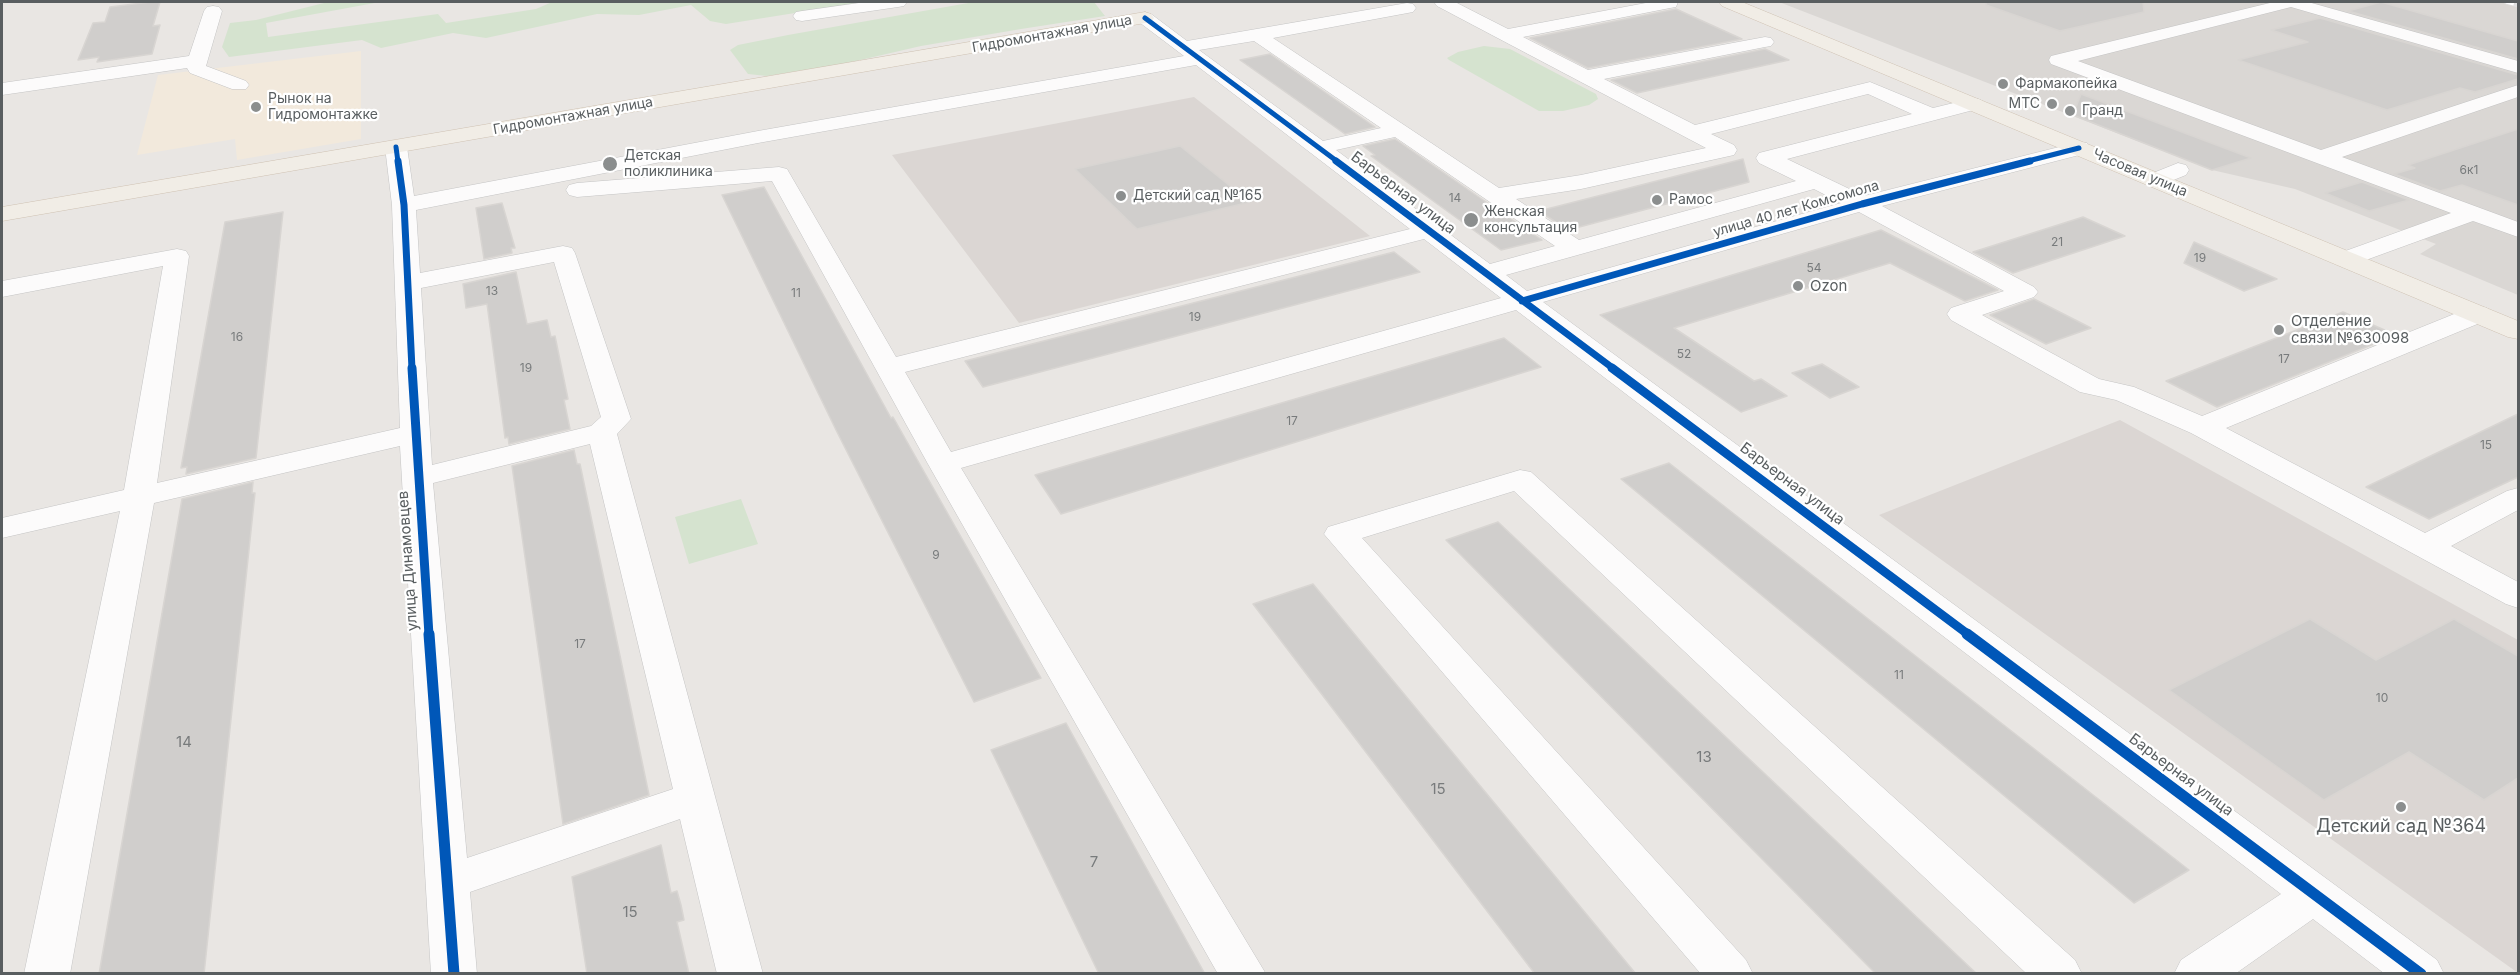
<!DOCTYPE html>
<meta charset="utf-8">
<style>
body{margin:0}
#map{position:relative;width:2520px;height:975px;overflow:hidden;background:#e9e6e3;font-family:Inter,sans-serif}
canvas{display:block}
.frame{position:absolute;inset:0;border:3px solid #595e60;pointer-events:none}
</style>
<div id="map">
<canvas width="2520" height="975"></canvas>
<div class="frame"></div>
</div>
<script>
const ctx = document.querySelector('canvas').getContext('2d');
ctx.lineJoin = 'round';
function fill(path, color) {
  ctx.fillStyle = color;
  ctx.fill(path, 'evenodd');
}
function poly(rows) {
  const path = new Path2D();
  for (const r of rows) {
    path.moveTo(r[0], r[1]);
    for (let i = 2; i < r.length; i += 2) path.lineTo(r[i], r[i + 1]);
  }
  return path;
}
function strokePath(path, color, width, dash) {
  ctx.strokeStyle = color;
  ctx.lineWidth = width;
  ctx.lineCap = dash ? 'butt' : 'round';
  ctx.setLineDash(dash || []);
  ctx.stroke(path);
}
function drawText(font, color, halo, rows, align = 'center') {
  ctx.font = font + ' Inter,sans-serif';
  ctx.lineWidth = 4.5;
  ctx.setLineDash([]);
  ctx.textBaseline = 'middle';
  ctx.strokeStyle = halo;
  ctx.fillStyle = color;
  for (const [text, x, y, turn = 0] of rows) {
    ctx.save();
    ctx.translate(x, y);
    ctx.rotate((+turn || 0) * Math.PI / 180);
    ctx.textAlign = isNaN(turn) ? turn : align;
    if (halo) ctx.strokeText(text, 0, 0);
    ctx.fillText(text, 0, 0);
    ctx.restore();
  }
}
const commercial = poly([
 [361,51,361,139,237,160,235,139,137,155,158,75]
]);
const industrial = poly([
 [1779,2,2518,2,2518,295,2420,254,2436,244,2295,189,2212,170]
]);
const education = poly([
 [1194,97,1370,236,1019,323,892,155],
 [2120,420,2518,640,2518,973,1879,515]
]);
const green = poly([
 [328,2,380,2,266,23,268,37,438,14,446,23,536,9,552,2,864,2,726,24,710,21,691,5,639,15,597,14,486,38,453,33,381,48,362,40,229,57,222,47,230,23,256,20],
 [974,2,1094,2,1105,16,1021,29,921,46,843,64,767,76,748,74,730,50,738,45,788,35],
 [1484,46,1510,49,1596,94,1598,99,1589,105,1563,111,1539,111,1449,60,1447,58,1458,52],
 [741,499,758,544,689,564,675,517]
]);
const building = poly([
 [150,2,160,2,153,26,160,25,152,54,97,62,99,57,78,60,93,23,105,22,110,7,150,2],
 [1986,2,2143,2,2144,12,2060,31,1986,5,1986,2],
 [2381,2,2518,41,2518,59,2348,11,2381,2],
 [1676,9,1742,39,1588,68,1530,38,1676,9],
 [2320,18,2518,75,2518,79,2475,92,2460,88,2387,110,2238,60,2308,42,2271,30,2320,18],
 [1765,49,1789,60,1637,93,1611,80,1765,49],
 [1270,54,1375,127,1345,134,1240,60,1270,54],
 [2081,94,2251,158,2212,170,2073,115,2081,94],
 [2518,129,2518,205,2462,185,2440,191,2394,174,2415,168,2408,165,2518,129],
 [1395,139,1486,202,1542,240,1501,250,1371,156,1375,155,1363,146,1395,139],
 [1180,146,1250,202,1137,229,1075,169,1180,146],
 [1743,159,1749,182,1568,230,1539,211,1743,159],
 [2362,182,2409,200,2369,211,2325,193,2362,182],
 [764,187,891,418,893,417,1041,678,974,702,837,432,722,195,764,187],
 [502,203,515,248,511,248,512,253,484,259,476,208,502,203],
 [283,212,256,458,186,474,187,467,181,468,225,222,283,212],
 [2083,217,2125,236,2013,273,1973,252,2083,217],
 [1881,230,1998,290,1965,301,1890,263,1674,328,1754,381,1761,379,1787,396,1741,412,1600,315,1881,230],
 [2194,242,2277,279,2244,291,2184,263,2194,242],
 [1394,252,1420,272,983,387,965,361,1394,252],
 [516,272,527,324,547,320,551,337,555,336,568,399,564,400,570,429,509,444,508,437,505,438,487,304,466,308,463,284,516,272],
 [2034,299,2091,328,2046,344,1990,315,2034,299],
 [2343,312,2396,335,2217,407,2166,381,2343,312],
 [1504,338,1541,367,1061,514,1035,475,1504,338],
 [1822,364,1859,387,1830,398,1792,373,1822,364],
 [2518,414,2518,477,2429,519,2366,487,2518,414],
 [574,450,577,464,580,464,649,795,563,824,512,466,574,450],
 [1669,463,2189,870,2134,903,1621,479,1669,463],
 [253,482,252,493,255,493,204,974,99,974,182,499,253,482],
 [1498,522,1977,974,1876,974,1446,540,1498,522],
 [1313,584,1636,974,1535,974,1253,604,1313,584],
 [2310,619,2376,660,2454,619,2518,656,2518,778,2484,800,2409,752,2324,800,2169,690,2310,619],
 [1066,723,1205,974,1099,974,991,750,1066,723],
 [661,845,671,893,677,891,681,905,684,920,677,922,689,974,587,974,572,877,661,845]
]);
const minor = poly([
 [866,2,907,2,904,6,898,7,802,21,796,20,793,16,796,12,802,11,866,2],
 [1434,2,1455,2,1508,29,1651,2,1678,2,1676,7,1670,8,1523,37,1588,70,1765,37,1771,38,1774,42,1771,46,1765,47,1604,79,1695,125,1870,82,1933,108,1974,98,1981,100,1984,104,1981,108,1787,159,1864,196,2079,142,2087,143,2090,148,2087,153,1882,206,2034,287,2038,292,2034,297,1982,315,2099,379,2134,387,2202,416,2469,308,2478,306,2487,308,2491,314,2487,320,2226,428,2425,533,2507,491,2518,488,2518,510,2451,546,2518,582,2518,608,2506,604,2191,433,2116,400,2080,392,1951,320,1947,314,1951,308,2004,291,1859,212,1543,302,2437,960,2444,974,2385,974,2313,919,2235,974,2174,974,2181,960,2281,894,1516,310,961,468,1266,974,1218,974,928,464,772,181,577,197,569,195,566,190,569,185,577,183,779,167,787,169,896,357,1410,229,1196,65,758,143,416,210,420,273,563,246,572,248,575,253,631,419,617,434,763,974,717,974,680,819,470,892,477,974,431,974,400,446,154,503,70,974,24,974,120,511,2,538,2,518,124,490,163,266,2,297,2,281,177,249,186,251,189,256,157,483,400,428,392,205,385,147,388,142,396,141,404,142,407,147,414,196,758,131,1184,56,1139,22,1136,18,1139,14,1145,13,1151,14,1187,41,1407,3,1413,4,1416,8,1413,12,1273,38,1499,188,1581,175,1706,148,1437,6,1434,2],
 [1254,41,1381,128,1323,141,1199,50,1254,41],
 [1868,94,1912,114,1759,153,1756,158,1759,163,1796,181,1579,240,1516,199,1581,189,1734,155,1737,150,1734,145,1711,134,1868,94],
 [1395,137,1487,200,1555,246,1490,264,1336,150,1395,137],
 [1814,189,1841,203,1527,291,1506,275,1814,189],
 [1424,239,1501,298,951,452,905,372,1424,239],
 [554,262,601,417,591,426,432,465,421,288,554,262],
 [590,444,673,789,467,858,433,483,590,444],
 [2274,2,2308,2,2518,61,2518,73,2291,7,2078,61,2321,150,2518,85,2518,97,2342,157,2518,222,2518,237,2473,221,2355,264,2346,266,2337,264,2334,259,2337,254,2451,213,2051,64,2049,60,2051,56,2274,2],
 [213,6,219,7,222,11,206,66,246,81,249,85,246,89,232,89,190,73,187,68,2,95,2,83,189,56,204,11,207,7,213,6],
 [2178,163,2186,165,2189,170,2186,175,2156,187,2148,185,2145,180,2148,175,2178,163],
 [1520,470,1531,472,2075,960,2082,974,2027,974,1514,491,1362,538,1746,960,1753,974,1701,974,1324,534,1328,527,1520,470]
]);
const major = poly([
 [1719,2,1742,2,2518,321,2518,339,2508,337,1722,6,1719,2],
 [1145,12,1151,14,1154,18,1151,22,2,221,2,207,1145,12]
]);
const rail = poly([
 [2506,2,2518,5]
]);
const cyclewayFar3 = poly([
 [1145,18,1338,162],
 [396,147,398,162],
 [2024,162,2079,148]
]);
const cyclewayFar2 = poly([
 [398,161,404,205,412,369],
 [1336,161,1614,369],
 [1522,301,1862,204,2030,161]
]);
const cyclewayFar1 = poly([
 [412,368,429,635],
 [1612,368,1969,635]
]);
const cycleway = poly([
 [429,634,454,974],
 [1967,634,2421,974]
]);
const markers = [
 [2003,84,6,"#8b8e8e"],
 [2052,104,6,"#8b8e8e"],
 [256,107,6,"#8b8e8e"],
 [2070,111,6,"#8b8e8e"],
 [610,164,8,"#8b8e8e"],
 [1121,196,6,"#8b8e8e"],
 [1657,200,6,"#8b8e8e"],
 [1471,220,8,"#8b8e8e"],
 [1798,286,6,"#8b8e8e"],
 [2279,330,6,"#8b8e8e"],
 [2401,807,6,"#8b8e8e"]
];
const numberNames = [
 ["6к1",2469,170],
 ["14",1455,198],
 ["21",2057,242],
 ["19",2200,258],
 ["54",1814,268],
 ["13",492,291],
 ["11",796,293],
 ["19",1195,317],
 ["16",237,337],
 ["52",1684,354],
 ["17",2284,359],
 ["19",526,368],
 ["17",1292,421],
 ["15",2486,445],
 ["9",936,555],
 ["17",580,644],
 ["11",1899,675],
 ["10",2382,698]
];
const farStreetnames = [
 ["Гидромонтажная улица",1052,34,-10],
 ["Гидромонтажная улица",573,116,-10],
 ["Часовая улица",2140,173,23],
 ["улица 40 лет Комсомола",1796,209,-16]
];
const farPoinames = [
 ["Фармакопейка",2015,84],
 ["Рынок на",268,99],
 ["Гидромонтажке",268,115],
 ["МТС",2040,104,"right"],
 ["Гранд",2082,111],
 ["Детская",624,156],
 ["поликлиника",624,172],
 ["Детский сад №165",1133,196],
 ["Рамос",1669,200],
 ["Женская",1484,212],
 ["консультация",1484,228]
];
const streetNames = [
 ["Барьерная улица",1403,193,37],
 ["Барьерная улица",1792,484,37],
 ["улица Динамовцев",408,561,-94],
 ["Барьерная улица",2181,775,37]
];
const poiNames = [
 ["Ozon",1810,286],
 ["Отделение",2291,321],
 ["связи №630098",2291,338]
];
const nearNumbernames = [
 ["14",184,742],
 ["13",1704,757],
 ["15",1438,789],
 ["7",1094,862],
 ["15",630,912]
];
const nearPoinames = [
 ["Детский сад №364",2401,827]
];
fill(commercial, '#f2e9dc');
fill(industrial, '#dad7d4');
fill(education, '#dbd6d3');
fill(green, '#d5e3cf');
fill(building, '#d0cecc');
strokePath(building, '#d8d5d2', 1.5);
strokePath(minor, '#c4c4c4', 1);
strokePath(major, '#cfc2b3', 1);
fill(minor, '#fcfbfb');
fill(major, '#f1ede6');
strokePath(rail, '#e0e0e0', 4.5);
strokePath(rail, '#fff', 3, [8]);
strokePath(cyclewayFar3, '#0057b8', 5);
strokePath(cyclewayFar2, '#0057b8', 7);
strokePath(cyclewayFar1, '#0057b8', 9);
strokePath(cycleway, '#0057b8', 11);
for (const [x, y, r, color] of markers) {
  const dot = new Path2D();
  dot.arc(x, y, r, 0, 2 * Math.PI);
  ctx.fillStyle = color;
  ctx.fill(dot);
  strokePath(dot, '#fff', 2);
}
drawText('12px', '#787b7c', null, numberNames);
drawText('14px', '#595e60', '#fff', farStreetnames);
drawText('14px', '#595e60', '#fff', farPoinames, 'left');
drawText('15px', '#595e60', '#fff', streetNames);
drawText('15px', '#595e60', '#fff', poiNames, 'left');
drawText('15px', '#787b7c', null, nearNumbernames);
drawText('18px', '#595e60', '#fff', nearPoinames);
</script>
